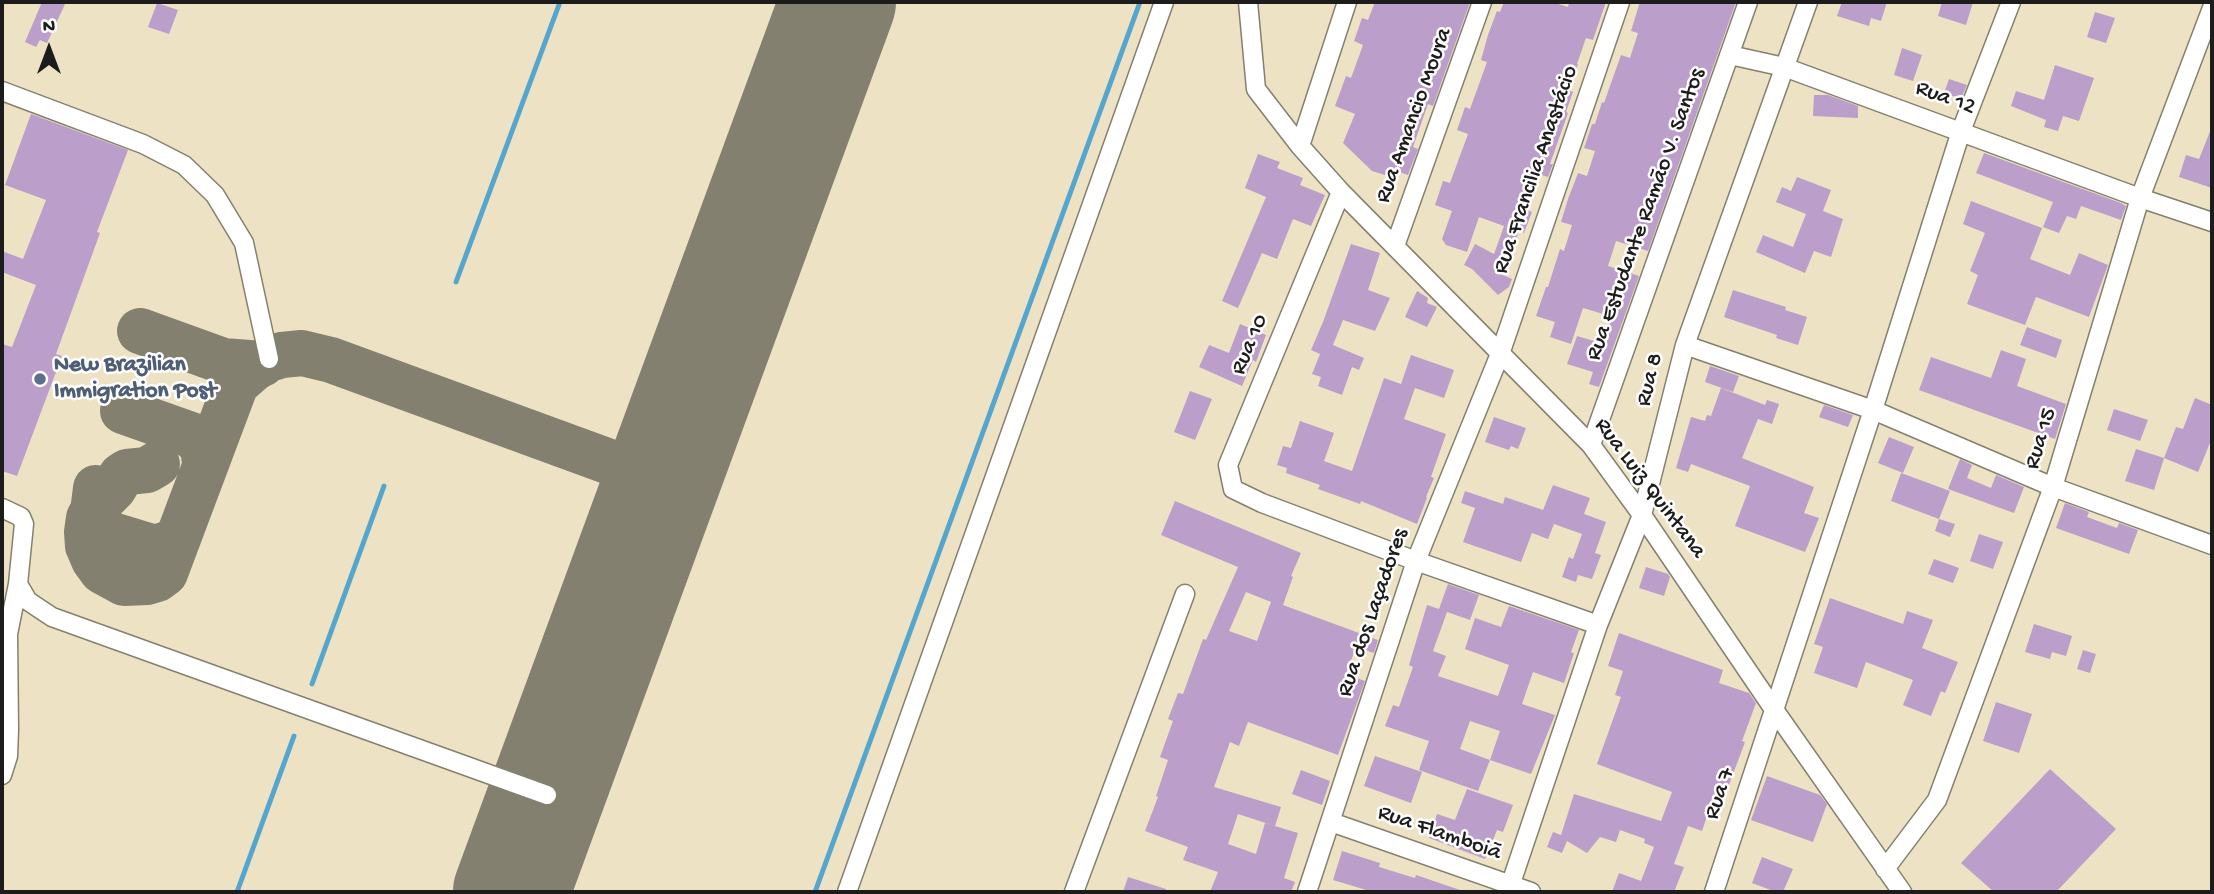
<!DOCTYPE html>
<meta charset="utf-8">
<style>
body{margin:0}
#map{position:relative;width:2214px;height:894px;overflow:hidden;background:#ede3c4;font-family:"Gochi Hand",sans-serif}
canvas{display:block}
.frame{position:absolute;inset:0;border:4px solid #1c1c1c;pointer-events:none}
.north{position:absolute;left:14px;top:14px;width:70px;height:70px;-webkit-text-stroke:5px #fff;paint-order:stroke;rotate:0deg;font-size:19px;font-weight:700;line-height:28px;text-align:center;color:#1c1c1c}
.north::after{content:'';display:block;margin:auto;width:24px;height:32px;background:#1c1c1c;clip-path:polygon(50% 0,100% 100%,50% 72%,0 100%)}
</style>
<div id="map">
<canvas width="2214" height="894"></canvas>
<div class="frame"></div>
<div class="north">N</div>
</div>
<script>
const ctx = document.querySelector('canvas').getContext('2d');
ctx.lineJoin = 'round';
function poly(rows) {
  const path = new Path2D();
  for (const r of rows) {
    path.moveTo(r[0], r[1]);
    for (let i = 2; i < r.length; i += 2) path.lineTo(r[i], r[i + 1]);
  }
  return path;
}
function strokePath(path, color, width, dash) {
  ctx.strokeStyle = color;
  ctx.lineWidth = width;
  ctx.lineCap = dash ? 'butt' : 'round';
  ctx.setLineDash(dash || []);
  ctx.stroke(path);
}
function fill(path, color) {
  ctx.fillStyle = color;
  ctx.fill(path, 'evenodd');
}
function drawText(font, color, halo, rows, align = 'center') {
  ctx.font = font + ' "Gochi Hand",sans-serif';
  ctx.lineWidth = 5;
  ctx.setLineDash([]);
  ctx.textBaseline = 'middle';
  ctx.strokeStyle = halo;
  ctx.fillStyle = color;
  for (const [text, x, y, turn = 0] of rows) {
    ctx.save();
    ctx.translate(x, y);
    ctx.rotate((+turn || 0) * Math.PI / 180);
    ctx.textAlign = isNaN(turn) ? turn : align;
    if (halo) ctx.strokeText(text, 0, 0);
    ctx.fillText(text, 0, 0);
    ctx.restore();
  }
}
const stream = poly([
 [456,282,560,2],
 [312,684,384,486],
 [237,892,294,736],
 [815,892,1140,2]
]);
const taxiway = poly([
 [140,331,223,361,262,364],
 [123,411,191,435,203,446,205,463],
 [157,464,147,470,127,472,121,476,114,488,95,507,89,518,87,532,88,546,94,560,102,571,124,583,147,582,157,579,165,573,236,384,253,369,269,359,282,355,302,353,331,360,618,465,640,466,653,462,676,444],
 [618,465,630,473,642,492,646,524],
 [96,488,93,512,101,526,109,534,155,548,176,541]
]);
const runway = poly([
 [511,892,838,2]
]);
const building = poly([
 [42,2,66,2,47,43,40,40,36,47,25,42],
 [1375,2,1470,2,1433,106,1428,104,1413,147,1418,149,1408,175,1391,169,1388,176,1372,171,1343,143,1355,114,1335,106,1346,76,1351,78,1363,45,1354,41,1362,18,1368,20],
 [1504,2,1552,2,1568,7,1569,2,1606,2,1593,40,1586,38,1577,64,1578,64,1569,90,1573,92,1566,112,1568,113,1550,164,1553,164,1548,177,1538,174,1526,210,1532,212,1524,233,1519,231,1503,275,1512,279,1509,287,1498,295,1472,269,1464,265,1475,244,1494,254,1504,226,1479,217,1467,252,1446,245,1442,239,1452,211,1435,205,1443,181,1450,183,1468,134,1457,130,1465,107,1470,109,1487,62,1481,60,1488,35,1497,11,1500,12],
 [1640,2,1736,2,1648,251,1616,241,1608,266,1639,276,1599,387,1589,384,1593,372,1567,364,1577,336,1601,343,1610,316,1583,308,1571,344,1550,337,1555,322,1536,316,1546,287,1548,287,1560,249,1564,251,1572,225,1561,222,1568,199,1578,173,1587,176,1595,151,1584,148,1592,124,1595,124,1602,102,1604,103,1621,55,1630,58,1638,33,1631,31],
 [1842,2,1887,2,1881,21,1871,18,1869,26,1837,16],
 [1942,2,1973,2,1966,25,1938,16],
 [157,3,178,10,169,34,148,27],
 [2095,12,2115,18,2106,43,2087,37],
 [1902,48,1922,55,1913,81,1894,75],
 [2055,65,2094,78,2079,121,2063,116,2058,131,2044,127,2046,120,2011,106,2016,91,2044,100],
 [1949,79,1967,85,1961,99,1944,93],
 [1814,95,1828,95,1858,106,1858,118,1813,116],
 [31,114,128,150,97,232,100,233,56,354,62,356,17,476,2,471,2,344,12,347,36,285,2,272,2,251,23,259,46,200,5,185],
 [2211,129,2212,129,2212,188,2179,177,2186,155,2199,159],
 [1984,153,2121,203,2126,206,2121,220,2081,206,2076,219,2067,216,2059,233,2043,227,2053,202,1976,173],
 [1258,154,1280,162,1277,168,1303,178,1300,185,1325,195,1311,226,1293,219,1277,259,1262,253,1238,308,1222,301,1266,197,1245,188],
 [1797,177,1831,190,1823,211,1843,219,1831,257,1814,251,1805,273,1756,252,1763,235,1793,247,1806,214,1776,202,1782,187,1791,191],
 [1971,201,2042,228,2030,259,2070,275,2079,253,2108,265,2089,317,2036,297,2025,325,1967,304,1978,275,1970,271,1985,233,1963,224],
 [1351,244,1380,253,1368,290,1390,298,1375,331,1343,320,1333,345,1364,358,1359,370,1352,367,1342,395,1318,386,1321,377,1312,374,1320,354,1311,350,1323,322],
 [1733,290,1786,307,1785,310,1807,317,1798,345,1776,338,1777,335,1724,317],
 [1417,291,1428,298,1427,303,1437,307,1427,327,1405,317],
 [1240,324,1266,335,1256,362,1253,360,1242,386,1199,367,1209,345,1229,353],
 [2027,327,2062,340,2056,358,2020,345],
 [2001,350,2026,359,2017,386,2066,404,2055,439,1919,390,1931,357,1991,378],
 [1411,355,1454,370,1444,398,1415,388,1404,419,1446,434,1431,477,1434,478,1426,497,1427,498,1417,524,1361,501,1360,504,1318,489,1320,485,1286,473,1287,468,1277,465,1283,446,1291,448,1300,421,1334,433,1324,461,1352,471,1384,378,1401,384],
 [1710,366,1739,376,1733,392,1705,382],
 [1721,388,1765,405,1767,400,1779,404,1772,424,1758,419,1742,458,1814,487,1804,513,1819,518,1805,552,1735,526,1750,486,1691,464,1688,472,1676,468,1691,417,1705,421,1707,415,1711,416],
 [1190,391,1212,399,1195,440,1174,432],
 [2195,398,2212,405,2212,438,2198,472,2164,458,2176,427,2183,429],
 [1824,405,1853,415,1848,427,1819,417],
 [2114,409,2148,420,2140,441,2107,430],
 [1494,417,1526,428,1518,449,1511,446,1509,450,1485,442],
 [1889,437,1914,447,1903,473,1878,463],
 [2136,449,2164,458,2154,490,2125,481],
 [1960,459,1972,465,1967,478,1991,488,1996,475,2024,487,2014,513,1948,489],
 [1901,473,1950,491,1939,519,1891,501],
 [1553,485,1590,498,1584,514,1606,522,1595,553,1601,555,1592,579,1578,575,1576,582,1562,577,1569,557,1573,559,1582,534,1554,524,1548,539,1532,533,1521,562,1463,542,1475,508,1461,503,1465,491,1503,504,1505,497,1543,510],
 [1175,501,1301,553,1291,576,1293,577,1283,605,1378,640,1374,653,1356,647,1346,674,1365,681,1338,755,1248,722,1239,746,1230,742,1214,787,1281,807,1275,826,1238,814,1228,844,1256,854,1265,823,1298,833,1284,878,1295,882,1291,892,1210,892,1218,872,1183,860,1188,847,1145,831,1158,797,1156,796,1168,760,1160,757,1173,721,1168,719,1178,693,1183,694,1203,639,1206,640,1238,567,1161,535],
 [1246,592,1271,602,1257,641,1229,631],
 [2065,503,2089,512,2087,517,2117,528,2119,523,2138,530,2129,554,2056,528],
 [1939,519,1955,524,1950,537,1935,531],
 [1979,534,2003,542,1993,569,1970,561],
 [1934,559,1959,568,1953,583,1928,574],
 [1646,567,1668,574,1670,577,1664,596,1639,588],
 [1448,584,1479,595,1470,620,1447,612,1433,651,1446,656,1438,676,1498,696,1509,665,1465,649,1475,618,1501,627,1509,606,1579,630,1571,652,1574,653,1564,683,1533,672,1522,704,1555,715,1531,774,1490,760,1478,791,1419,770,1429,741,1385,726,1393,705,1399,707,1413,667,1409,665,1427,605,1439,609],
 [1470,721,1500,731,1490,760,1460,749],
 [1830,598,1903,624,1907,611,1933,620,1922,648,1958,662,1945,693,1941,691,1931,716,1903,705,1913,680,1866,662,1857,688,1814,673,1823,647,1814,644],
 [2034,624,2072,636,2066,656,2052,652,2050,659,2025,652],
 [1619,633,1723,670,1719,683,1749,693,1756,703,1742,741,1745,742,1720,809,1711,805,1702,831,1688,826,1674,864,1684,867,1674,892,1612,892,1619,873,1641,881,1654,847,1644,843,1645,839,1620,830,1616,842,1600,837,1587,853,1567,841,1562,853,1547,847,1553,832,1561,835,1574,794,1661,821,1672,792,1597,764,1621,697,1615,695,1623,671,1608,666],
 [2083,650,2096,654,2090,673,2077,669],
 [1996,702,2032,714,2019,753,1983,741],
 [1375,756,1422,772,1411,803,1364,786],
 [2050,769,2116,829,2056,892,1994,892,1961,863],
 [1301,770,1330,781,1322,805,1292,794],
 [1767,776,1820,795,1827,804,1813,842,1751,820],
 [1467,789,1513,805,1503,832,1497,830,1485,859,1429,838,1437,814,1455,820],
 [1342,851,1380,863,1379,867,1415,878,1416,875,1460,890,1459,892,1373,892,1333,880],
 [1762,857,1793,869,1783,892,1776,892,1752,883],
 [1128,877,1166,889,1166,892,1123,892]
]);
const minor = poly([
 [1248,2,1256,89,1300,146,1341,192,1591,445,1642,515,1775,711,1902,892],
 [1730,55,1784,67,2140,198,2212,222],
 [2,91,143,144,184,165,215,195,244,243,269,359],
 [1300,146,1347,2],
 [1341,192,1228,465,1233,489,1262,503,1416,561,1598,625],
 [1395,246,1482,2],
 [1685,345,1873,410,2053,487,2212,545],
 [1591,445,1748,2],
 [2,508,21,517,24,524,18,584,28,601,52,617,547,795],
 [2,775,8,756,9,730,8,634,18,584],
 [1331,822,1531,892],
 [1885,869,1937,800,2053,487,2140,198,2212,8],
 [847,892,1164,2],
 [1074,892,1185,594],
 [1307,892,1416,561,1500,354,1620,2],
 [1508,892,1598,625,1642,515,1685,345,1808,2],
 [1714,892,1873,410,1961,131,2011,2]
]);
const markers = [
 [40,379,7,"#5c6f8a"]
];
const streetNames = [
 ["Rua 12",1945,99,20],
 ["Rua Amancio Moura",1415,116,-70],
 ["Rua Francilia Anastácio",1537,170,-71],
 ["Rua Estudante Ramão V. Santos",1647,215,-70],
 ["Rua 10",1251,345,-67],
 ["Rua 8",1651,380,-76],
 ["Rua 15",2042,439,-73],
 ["Rua Luiz Quintana",1649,489,53],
 ["Rua dos Laçadores",1374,613,-71],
 ["Rua 7",1721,794,-71],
 ["Rua Flamboiã",1439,834,19]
];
const serviceNames = [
 ["New Brazilian",54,366],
 ["Immigration Post",54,392]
];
strokePath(stream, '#55a6cf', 5);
strokePath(taxiway, '#848070', 46);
strokePath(runway, '#848070', 116);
fill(building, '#bb9eca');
strokePath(minor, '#848070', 21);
strokePath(minor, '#fff', 18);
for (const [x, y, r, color] of markers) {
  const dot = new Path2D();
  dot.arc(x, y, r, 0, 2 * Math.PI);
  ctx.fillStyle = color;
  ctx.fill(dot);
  strokePath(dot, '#fff', 2.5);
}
drawText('23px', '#1c1c1c', '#fff', streetNames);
drawText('bold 23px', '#4e5e75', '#fff', serviceNames, 'left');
</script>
